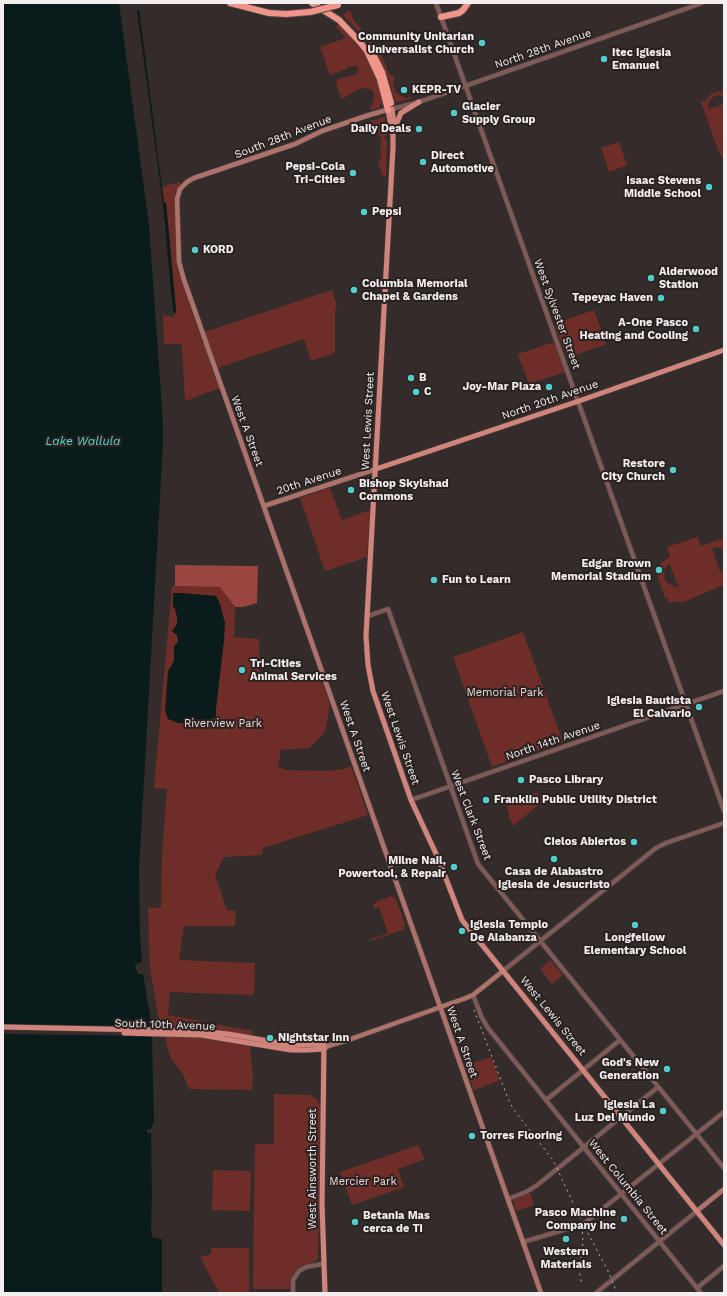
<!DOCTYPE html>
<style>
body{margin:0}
#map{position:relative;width:727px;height:1296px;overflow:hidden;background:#342c2b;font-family:"Work Sans",sans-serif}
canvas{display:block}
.frame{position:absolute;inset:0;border:4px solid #f4eeee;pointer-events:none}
</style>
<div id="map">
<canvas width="727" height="1296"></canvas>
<div class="frame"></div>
</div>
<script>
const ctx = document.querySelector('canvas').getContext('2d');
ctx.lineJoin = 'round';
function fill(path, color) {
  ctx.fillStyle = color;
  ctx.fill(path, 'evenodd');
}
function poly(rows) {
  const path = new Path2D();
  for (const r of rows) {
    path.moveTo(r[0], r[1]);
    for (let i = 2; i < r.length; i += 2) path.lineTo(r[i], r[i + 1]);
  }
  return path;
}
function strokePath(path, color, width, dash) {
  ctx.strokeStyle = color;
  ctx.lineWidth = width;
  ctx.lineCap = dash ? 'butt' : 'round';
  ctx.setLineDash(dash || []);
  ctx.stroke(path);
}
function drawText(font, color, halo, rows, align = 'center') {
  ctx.font = font + ' "Work Sans",sans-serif';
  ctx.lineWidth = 4;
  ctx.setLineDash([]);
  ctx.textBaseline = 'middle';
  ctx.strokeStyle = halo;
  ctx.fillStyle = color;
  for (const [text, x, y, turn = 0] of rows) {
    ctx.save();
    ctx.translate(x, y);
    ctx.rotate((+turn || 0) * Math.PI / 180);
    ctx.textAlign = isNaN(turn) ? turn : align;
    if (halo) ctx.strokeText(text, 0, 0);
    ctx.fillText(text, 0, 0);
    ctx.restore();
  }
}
const green = poly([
 [350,10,353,19,376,47,384,60,389,74,395,77,393,81,395,91,398,94,407,99,409,96,412,99,397,102,395,101,389,80,377,55,363,36,343,15],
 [339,24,361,48,371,66,379,84,384,104,381,106,380,102,380,107,370,111,374,98,374,94,372,90,366,88,359,89,342,99,336,84,337,80,359,73,357,66,347,67,347,69,330,75,320,47,346,38,336,27],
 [719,91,724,92,724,96,717,95,713,97,708,103,708,109,724,104,724,153,708,110,724,154,724,160,719,153,701,102,706,101,711,94],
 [385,117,387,135,384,137,385,139,387,140,386,176,383,177,378,161,381,160,380,156,382,155,380,149,382,138,380,138,379,134,370,121],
 [619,142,627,165,609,172,601,148],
 [179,182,181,185,176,192,174,200,178,268,192,313,220,388,185,401,182,347,181,344,164,344,163,315,174,317,176,310,166,203,164,202,162,187],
 [332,290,337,306,335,310,335,353,311,361,304,339,218,368,205,332],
 [594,310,606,344,567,358,555,326,556,323],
 [554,342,565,372,529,384,518,354],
 [330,488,342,520,370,510,367,557,325,571,300,498],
 [698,537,701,546,724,538,724,550,718,547,711,548,713,550,720,572,680,586,724,570,724,585,683,602,669,602,668,599,665,598,658,577,659,567,661,563,670,557,667,547],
 [671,563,671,565,670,565,677,584,678,584,679,587,672,586,665,580,664,571,667,566],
 [172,586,220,587,235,607,234,637,259,639,260,672,319,673,330,705,325,732,309,748,281,750,278,767,286,770,327,771,343,769,351,766,368,815,263,848,262,855,224,857,215,875,227,910,236,911,235,926,184,926,179,960,255,963,254,995,170,992,168,1015,252,1031,252,1035,195,1028,160,1026,150,968,148,907,161,908,162,854,167,789,154,788],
 [523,632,563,742,492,767,453,657],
 [537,792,543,801,513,826,509,816,509,813,506,804],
 [392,896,396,900,405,924,404,929,371,941,371,939,388,933,379,907,374,909,373,906,376,902],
 [550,960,563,975,552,984,540,969],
 [174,1036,201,1037,250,1045,253,1079,252,1089,249,1090,189,1089,183,1074,173,1061,168,1051,165,1037],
 [491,1057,500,1080,474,1090,465,1066],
 [274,1094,310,1095,318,1100,320,1107,318,1257,317,1260,314,1262,301,1266,295,1271,290,1280,290,1289,253,1289,255,1144,274,1144],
 [418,1145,425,1159,398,1169,404,1187,352,1205,340,1172],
 [213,1170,251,1171,250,1211,212,1210],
 [530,1193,534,1205,516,1211,513,1200],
 [211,1248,249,1248,249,1293,219,1293,200,1257,211,1254]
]);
const forest = poly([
 [175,565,258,566,257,603,243,607,235,607,220,587,175,586]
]);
const water = poly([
 [3,3,119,3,149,225,163,423,163,443,139,869,140,937,142,962,136,964,135,966,138,974,143,974,150,1015,152,1041,154,1121,151,1129,147,1130,147,1133,151,1133,152,1196,151,1230,152,1236,154,1238,162,1239,162,1293,3,1293],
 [137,10,139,10,164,202,166,203,176,310,175,314,173,311,163,204],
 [173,593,182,593,216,596,220,604,225,623,224,640,216,709,216,717,206,723,178,723,168,719,165,711,168,671,174,661,174,646,178,642,177,635,172,631,177,624,177,617,175,609,173,606]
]);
const pier = poly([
 [3,1024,153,1026,154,1036,3,1034]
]);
const tertiary = poly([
 [436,3,724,811],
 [392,109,419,102,445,93,702,3],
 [368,616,388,609,478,864,724,1168],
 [411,800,724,691],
 [503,971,656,848,666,843,724,823],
 [473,995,482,1018,488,1028,701,1293],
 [546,1100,620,1040],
 [508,1199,526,1192,536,1186,658,1087],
 [523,1242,577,1226,586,1222,724,1112],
 [697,1288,724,1266],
 [293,1293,293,1280,299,1271,306,1267,323,1264],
 [596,1293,697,1211]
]);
const secondary = poly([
 [390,109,366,116,322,131,295,144,194,178,187,182,180,189,177,199,179,262,184,280,541,1293],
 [264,506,376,469],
 [324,1049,328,1046,351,1039,466,998,473,995,503,971],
 [697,1211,724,1189]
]);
const primary = poly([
 [392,109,394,124],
 [388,110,393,136,393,147,366,636,368,665,373,691,411,800,438,858,462,920,724,1245],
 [395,127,401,113,419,102],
 [376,469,579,401,724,350],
 [3,1027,198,1031,228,1034,292,1045,324,1044,322,1204,325,1293],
 [124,1033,201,1035,291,1050,306,1050,324,1049]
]);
const motorway = poly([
 [230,3,269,13,286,14,310,12],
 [312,3,339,20,359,41,367,51,380,79,388,110],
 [441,17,459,13,463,10,468,3],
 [371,50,382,72,391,103]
]);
const rail = poly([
 [474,1010,509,1101,514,1110,553,1160,583,1224,609,1273,617,1293],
 [582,1226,583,1242,579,1270,582,1285]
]);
const motorwayBridge = poly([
 [310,12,338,5]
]);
const markers = [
 [482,43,4,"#52cdcc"],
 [604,59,4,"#52cdcc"],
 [404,90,4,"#52cdcc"],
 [454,113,4,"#52cdcc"],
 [419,129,4,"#52cdcc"],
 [423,162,4,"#52cdcc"],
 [353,173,4,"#52cdcc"],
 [709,187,4,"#52cdcc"],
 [364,212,4,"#52cdcc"],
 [195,250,4,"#52cdcc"],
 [651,278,4,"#52cdcc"],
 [354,290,4,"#52cdcc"],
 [661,298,4,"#52cdcc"],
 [696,329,4,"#52cdcc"],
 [411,378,4,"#52cdcc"],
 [549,387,4,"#52cdcc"],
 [416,392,4,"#52cdcc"],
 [673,470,4,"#52cdcc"],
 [351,490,4,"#52cdcc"],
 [659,570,4,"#52cdcc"],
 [434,580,4,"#52cdcc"],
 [242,670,4,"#52cdcc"],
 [699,707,4,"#52cdcc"],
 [521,780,4,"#52cdcc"],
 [486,800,4,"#52cdcc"],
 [634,842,4,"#52cdcc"],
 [554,859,4,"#52cdcc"],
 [454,867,4,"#52cdcc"],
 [635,925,4,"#52cdcc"],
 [462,931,4,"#52cdcc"],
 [270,1038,4,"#52cdcc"],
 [667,1069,4,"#52cdcc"],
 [663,1111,4,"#52cdcc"],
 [472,1136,4,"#52cdcc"],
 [624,1219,4,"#52cdcc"],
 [355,1222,4,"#52cdcc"],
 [566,1239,4,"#52cdcc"]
];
const poiNames = [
 ["Community Unitarian",474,37,"right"],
 ["Universalist Church",474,50,"right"],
 ["Itec Iglesia",612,53],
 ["Emanuel",612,66],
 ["KEPR-TV",412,90],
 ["Glacier",462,107],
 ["Supply Group",462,120],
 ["Daily Deals",411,129,"right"],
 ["Direct",431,156],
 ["Automotive",431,169],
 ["Pepsi-Cola",345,167,"right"],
 ["Tri-Cities",345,180,"right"],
 ["Isaac Stevens",701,181,"right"],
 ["Middle School",701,194,"right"],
 ["Pepsi",372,212],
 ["KORD",203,250],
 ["Alderwood",659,272],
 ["Station",659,285],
 ["Columbia Memorial",362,284],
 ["Chapel & Gardens",362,297],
 ["Tepeyac Haven",653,298,"right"],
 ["A-One Pasco",688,323,"right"],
 ["Heating and Cooling",688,336,"right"],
 ["B",419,378],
 ["Joy-Mar Plaza",541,387,"right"],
 ["C",424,392],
 ["Restore",665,464,"right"],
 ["City Church",665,477,"right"],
 ["Bishop Skylshad",359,484],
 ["Commons",359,497],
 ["Edgar Brown",651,564,"right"],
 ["Memorial Stadium",651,577,"right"],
 ["Fun to Learn",442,580],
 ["Tri-Cities",250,664],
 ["Animal Services",250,677],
 ["Iglesia Bautista",691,701,"right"],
 ["El Calvario",691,714,"right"],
 ["Pasco Library",529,780],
 ["Franklin Public Utility District",494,800],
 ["Cielos Abiertos",626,842,"right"],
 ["Milne Nail,",446,861,"right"],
 ["Powertool, & Repair",446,874,"right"],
 ["Casa de Alabastro",554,872,"center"],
 ["Iglesia de Jesucristo",554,885,"center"],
 ["Iglesia Templo",470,925],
 ["De Alabanza",470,938],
 ["Longfellow",635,938,"center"],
 ["Elementary School",635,951,"center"],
 ["Nightstar Inn",278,1038],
 ["God's New",659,1063,"right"],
 ["Generation",659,1076,"right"],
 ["Iglesia La",655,1105,"right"],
 ["Luz Del Mundo",655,1118,"right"],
 ["Torres Flooring",480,1136],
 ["Pasco Machine",616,1213,"right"],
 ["Company Inc",616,1226,"right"],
 ["Betania Mas",363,1216],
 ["cerca de Ti",363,1229],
 ["Western",566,1252,"center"],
 ["Materials",566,1265,"center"]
];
const streetNames = [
 ["North 28th Avenue",543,49,-19],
 ["South 28th Avenue",283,137,-21],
 ["West Sylvester Street",557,314,70],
 ["North 20th Avenue",550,400,-19],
 ["West Lewis Street",368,421,-87],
 ["West A Street",247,431,70],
 ["20th Avenue",309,481,-18],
 ["West A Street",355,736,71],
 ["West Lewis Street",400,738,71],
 ["North 14th Avenue",553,741,-19],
 ["West Clark Street",471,815,69],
 ["West Lewis Street",553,1016,51],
 ["South 10th Avenue",165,1025,2],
 ["West A Street",462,1042,71],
 ["West Ainsworth Street",313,1169,-90],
 ["West Columbia Street",628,1187,51]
];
const parkNames = [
 ["Memorial Park",505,693],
 ["Riverview Park",223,724],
 ["Mercier Park",363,1182]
];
const waterNames = [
 ["Lake Wallula",83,441]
];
fill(green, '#6f2d28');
fill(forest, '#9a453f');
fill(water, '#0a1b1b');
fill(pier, '#342c2b');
strokePath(tertiary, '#4f4746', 5.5);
strokePath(secondary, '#4f4746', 6);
strokePath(primary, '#4f4746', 6);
strokePath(motorway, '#4f4746', 8);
strokePath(tertiary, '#805a56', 4);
strokePath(secondary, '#ae726b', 4.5);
strokePath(primary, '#d1847b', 5);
strokePath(motorway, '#f1948a', 6);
strokePath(rail, '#b9b2b2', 1, [2, 4]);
strokePath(motorwayBridge, '#4f4746', 8, []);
strokePath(motorwayBridge, '#f1948a', 6);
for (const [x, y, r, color] of markers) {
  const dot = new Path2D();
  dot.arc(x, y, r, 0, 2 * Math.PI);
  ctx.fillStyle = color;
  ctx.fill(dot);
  strokePath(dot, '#2a2221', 1.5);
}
drawText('bold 11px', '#f4eeee', '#2a2221', poiNames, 'left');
drawText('11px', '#f4eeee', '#2a2221', streetNames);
drawText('11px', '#f4dad7', '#2a2221', parkNames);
drawText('italic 12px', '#4ed6d6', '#2a2221', waterNames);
</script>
